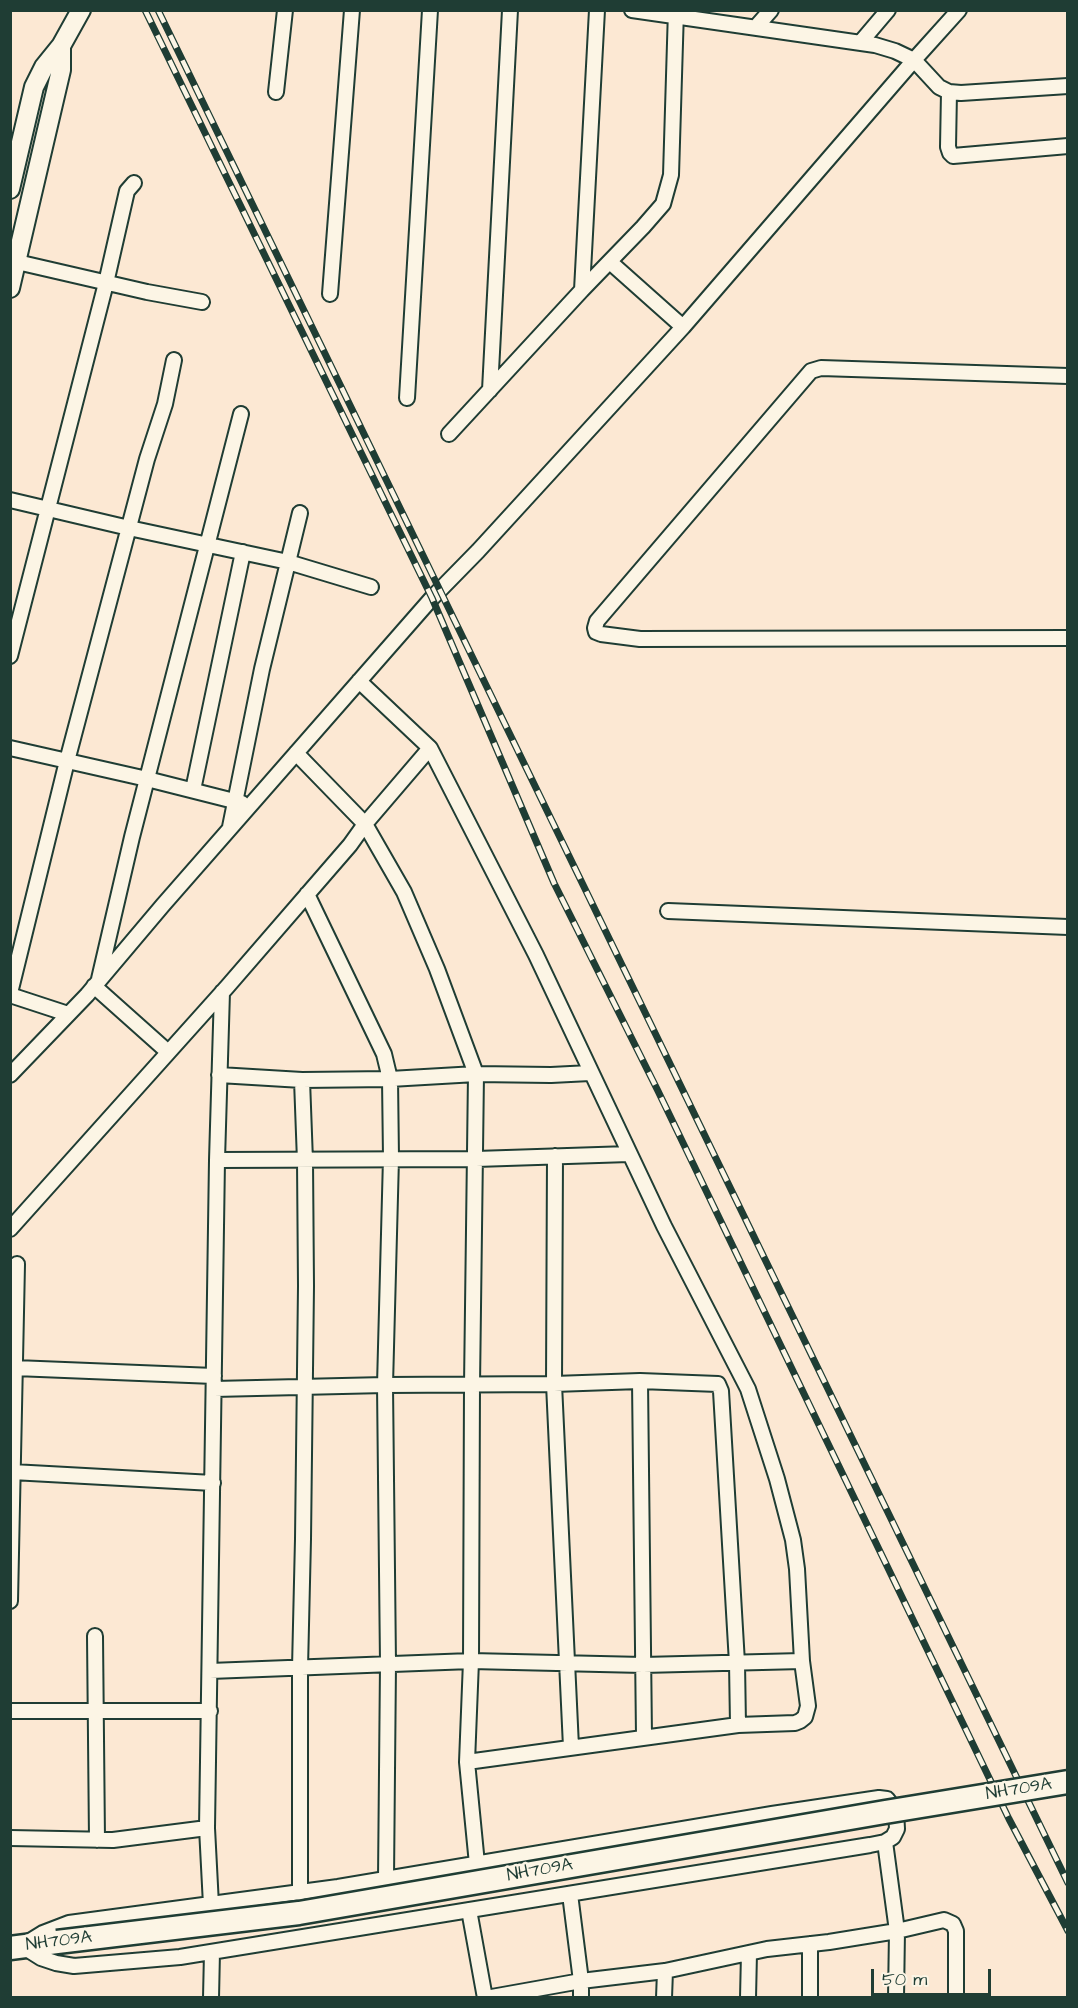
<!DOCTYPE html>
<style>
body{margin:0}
#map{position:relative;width:1078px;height:2008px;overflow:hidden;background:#fce8d3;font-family:"Architects Daughter",sans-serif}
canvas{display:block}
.frame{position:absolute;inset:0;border:12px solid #1f3d34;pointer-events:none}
.scale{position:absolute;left:871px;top:1969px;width:120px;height:27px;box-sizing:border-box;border:3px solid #1f3d34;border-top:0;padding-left:8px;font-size:18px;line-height:21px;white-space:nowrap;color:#1f3d34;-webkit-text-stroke:4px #fcf5e5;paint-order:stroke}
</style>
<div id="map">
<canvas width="1078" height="2008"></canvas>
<div class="frame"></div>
<div class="scale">50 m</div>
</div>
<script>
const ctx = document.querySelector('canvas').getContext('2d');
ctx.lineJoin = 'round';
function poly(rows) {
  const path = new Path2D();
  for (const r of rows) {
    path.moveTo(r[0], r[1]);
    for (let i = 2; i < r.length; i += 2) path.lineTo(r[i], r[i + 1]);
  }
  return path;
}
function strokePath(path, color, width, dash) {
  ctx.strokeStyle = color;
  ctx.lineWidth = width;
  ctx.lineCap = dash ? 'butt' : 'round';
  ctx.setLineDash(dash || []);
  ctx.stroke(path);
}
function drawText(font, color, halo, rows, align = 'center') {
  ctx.font = font + ' "Architects Daughter",sans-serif';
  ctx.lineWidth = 5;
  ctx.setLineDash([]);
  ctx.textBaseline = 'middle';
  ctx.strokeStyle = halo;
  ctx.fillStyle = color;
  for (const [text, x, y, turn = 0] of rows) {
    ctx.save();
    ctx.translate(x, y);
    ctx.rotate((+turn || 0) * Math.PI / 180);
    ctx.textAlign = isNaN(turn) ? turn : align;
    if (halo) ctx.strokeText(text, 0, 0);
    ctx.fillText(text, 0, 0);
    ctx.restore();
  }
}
const minor = poly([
 [632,10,875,45,895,51,914,60,939,87,949,92,961,93,1068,86],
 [756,27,771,10],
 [860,43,888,10],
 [276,92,285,10],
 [949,92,948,147,950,153,953,156,1068,146],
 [17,262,147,292,202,302],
 [610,262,683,327],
 [582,290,597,10],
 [330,294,352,10],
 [1068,376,821,368,811,371,597,621,595,628,596,632,601,634,640,639,1068,638],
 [490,390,510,10],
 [407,398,430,10],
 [449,434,582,290,643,227,663,204,671,175,676,10],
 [10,500,129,528,288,562,371,587],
 [10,656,106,283,127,191,134,183],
 [359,681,430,748,536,955,664,1226,748,1389,777,1479,793,1540,797,1569,802,1661,808,1706,805,1717,800,1721,795,1723,738,1725,467,1762],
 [10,748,147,779,242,803],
 [296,753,365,824,404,892,437,969,476,1074,472,1385,471,1661,467,1762,477,1864],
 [193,790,243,552],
 [230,827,262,669,300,513],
 [307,894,384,1054,390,1079,391,1158,385,1385,388,1664,386,1879],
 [668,911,1068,927],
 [99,979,132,837,241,414],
 [94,986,168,1052],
 [10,993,67,761,147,459,165,404,174,360],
 [10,995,68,1014],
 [10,1075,87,995,163,905,432,598,478,551,683,327,914,60,959,10],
 [219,1075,302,1080,390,1079,476,1074,551,1075,590,1073],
 [555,1156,554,1384,571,1747],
 [217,1160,476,1159,629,1154],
 [10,1229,227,987,350,845,365,824,430,748],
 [15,1368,214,1376],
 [640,1381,644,1737],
 [214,1389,385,1385,554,1384,640,1381,718,1384,721,1391,737,1663,738,1725],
 [12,1472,213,1483],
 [10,1601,17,1264],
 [95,1636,97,1840],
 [210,1671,471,1661,643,1665,802,1661],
 [10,1711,210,1711],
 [879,1798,887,1799,896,1811,897,1829,893,1837,885,1842,870,1845,180,1957,74,1966,56,1963,41,1958,22,1946,43,1933,69,1923,338,1887,772,1814,879,1798],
 [10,1838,113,1840,207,1828],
 [885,1842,897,1931,896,1998],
 [300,1893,300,1668,303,1539,306,1286,305,1161,302,1080],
 [570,1894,581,1981,581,1998],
 [211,1905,207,1828,217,1160,222,992],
 [469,1910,485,1998],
 [211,1998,212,1952],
 [486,1998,581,1981,665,1971,767,1949,829,1942,897,1931,944,1920,953,1924,956,1931,956,1998],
 [664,1998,665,1971],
 [748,1998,749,1953],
 [810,1998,810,1944]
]);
const secondary = poly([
 [10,189,34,87,44,67,61,46,81,10],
 [10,288,61,70,61,46]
]);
const trunk = poly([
 [10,1948,57,1942]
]);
const rail = poly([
 [145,10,432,598,554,883,658,1091,1009,1819,1068,1931],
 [158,10,1068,1883]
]);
const trunkBridge = poly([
 [57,1942,299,1913,885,1812,1068,1782]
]);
const streetNames = [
 ["NH709A",1019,1790,-9],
 ["NH709A",540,1871,-10],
 ["NH709A",59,1942,-7]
];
strokePath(minor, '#1f3d34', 18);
strokePath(secondary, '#1f3d34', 22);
strokePath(trunk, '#1f3d34', 27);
strokePath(minor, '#fcf5e5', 14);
strokePath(secondary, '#fcf5e5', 18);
strokePath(trunk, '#fcf5e5', 22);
strokePath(rail, '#1f3d34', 7);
strokePath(rail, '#fcf5e5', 4.5, [14]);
strokePath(trunkBridge, '#1f3d34', 27, []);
strokePath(trunkBridge, '#fcf5e5', 22);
drawText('18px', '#1f3d34', '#fcf5e5', streetNames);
</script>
